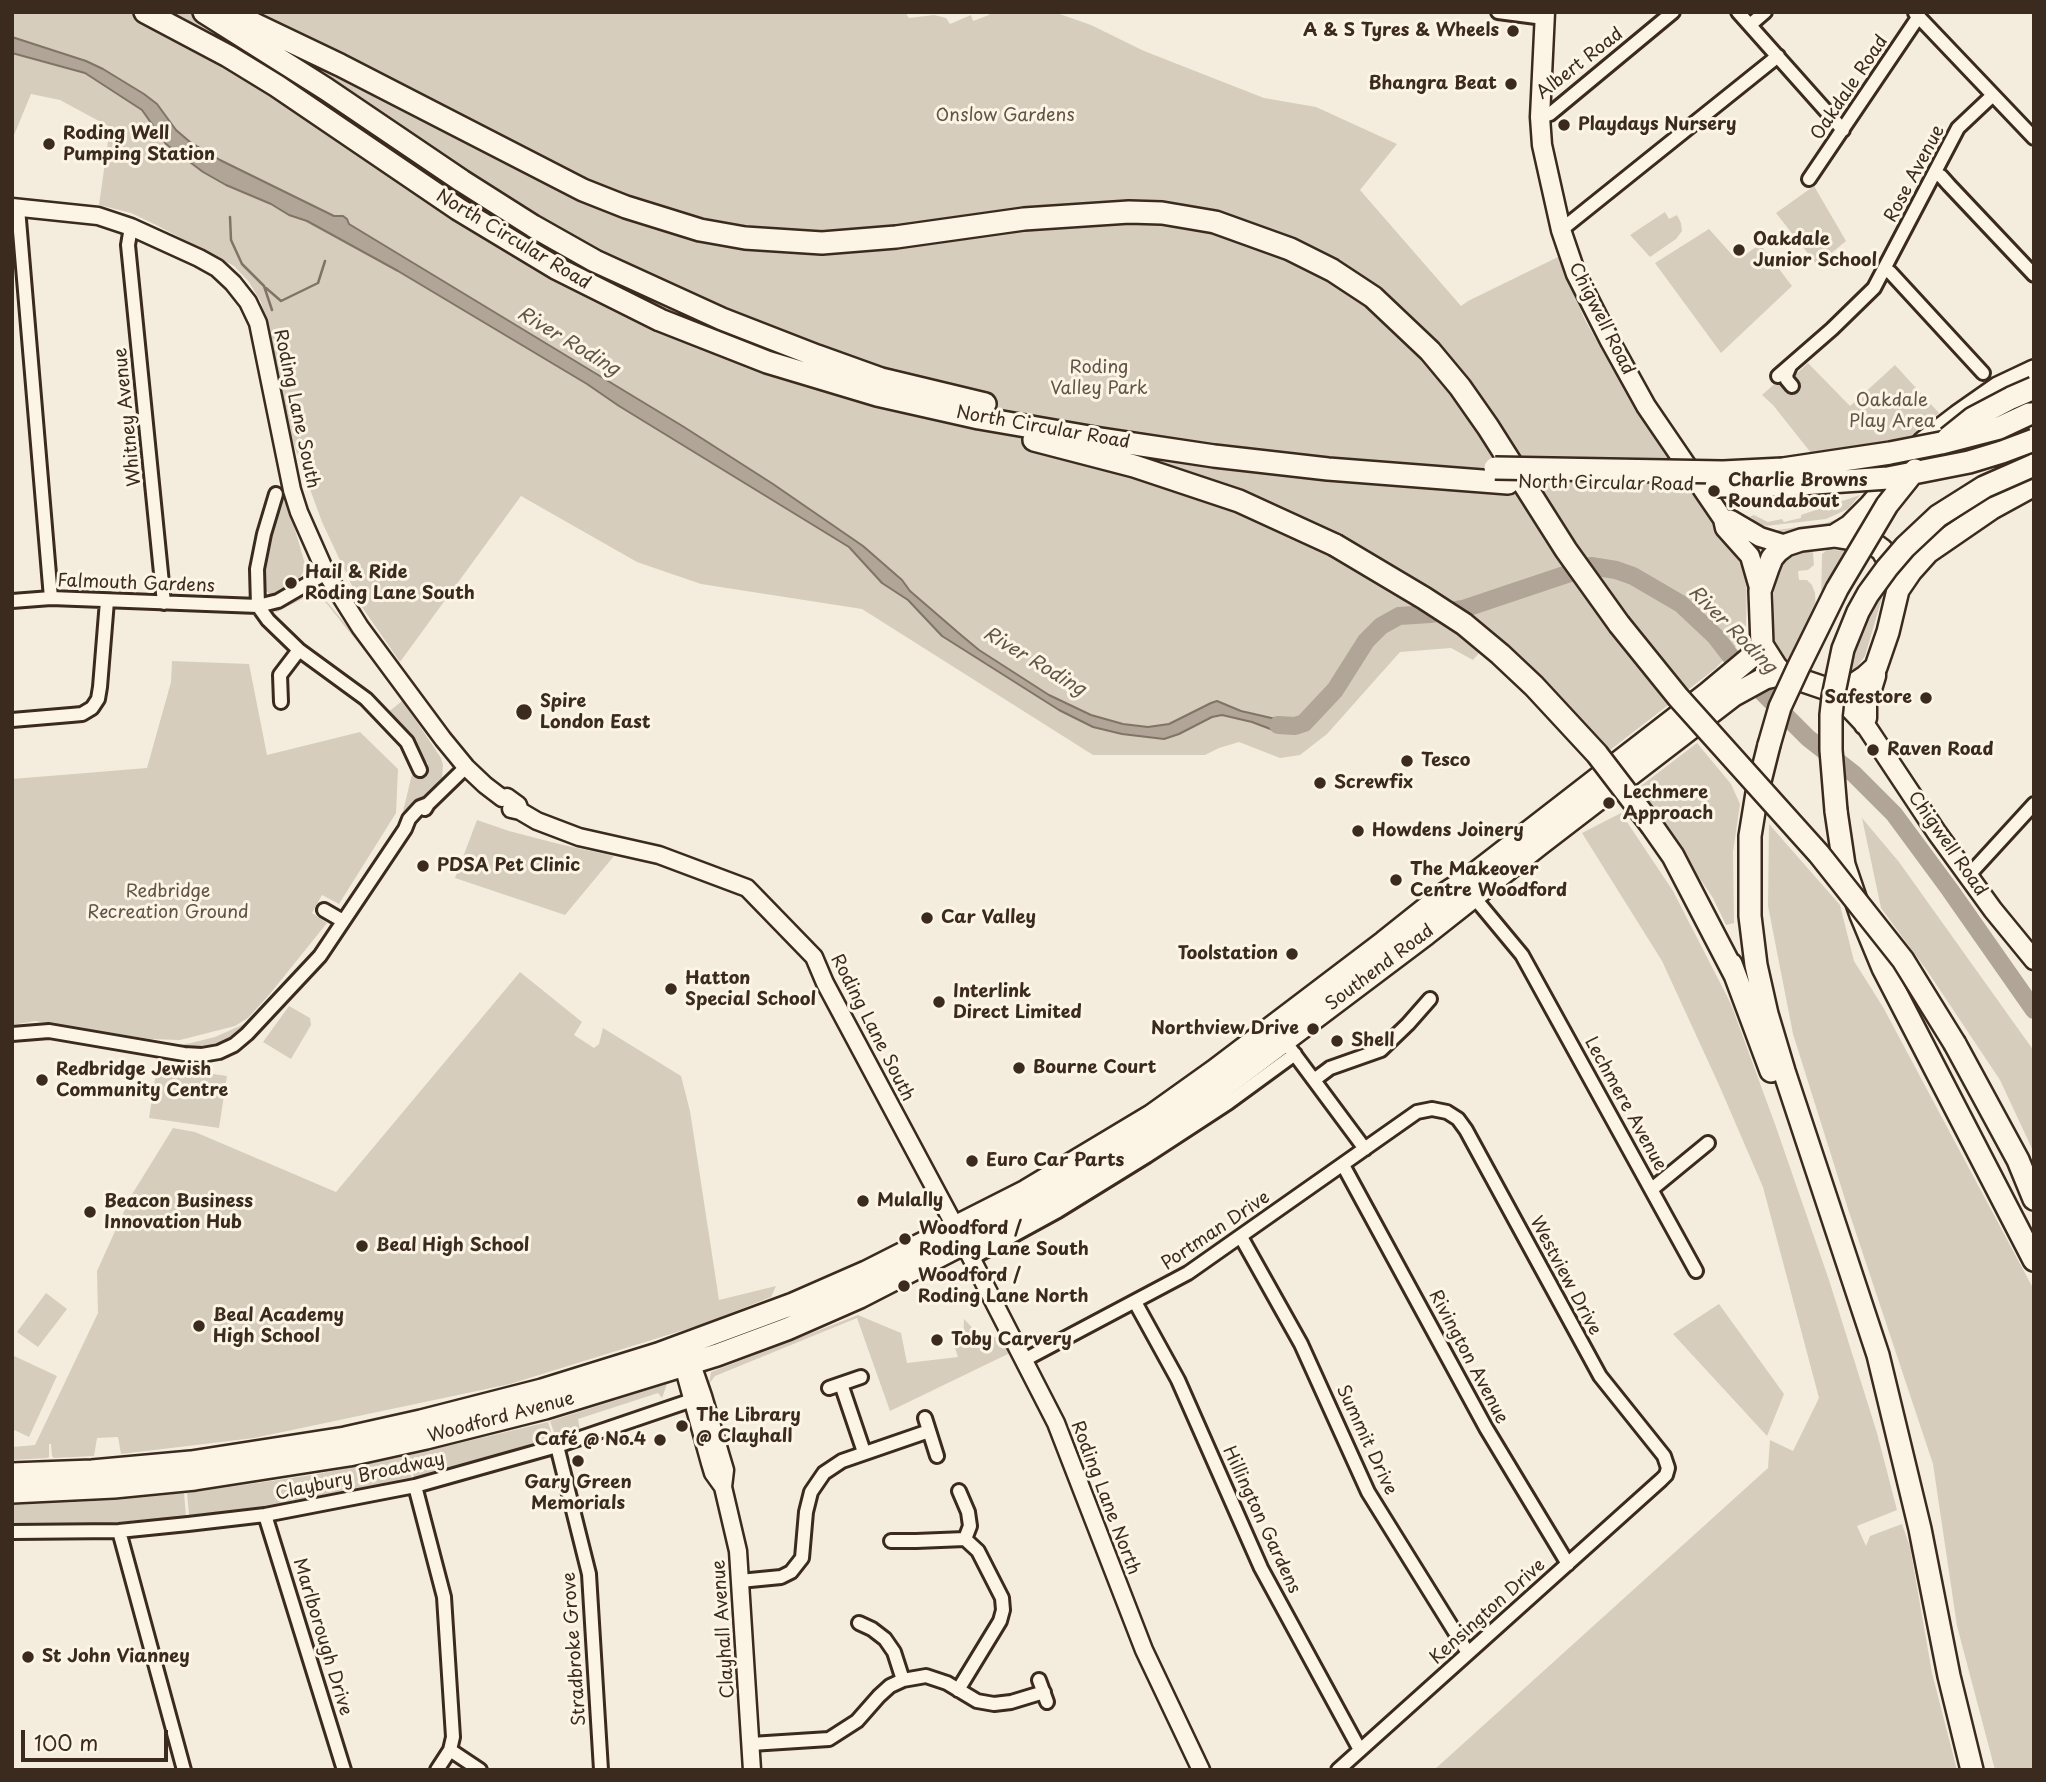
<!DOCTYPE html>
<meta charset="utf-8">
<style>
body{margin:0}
#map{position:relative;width:2046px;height:1782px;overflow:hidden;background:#f4eddd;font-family:"Playpen Sans",sans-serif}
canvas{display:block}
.frame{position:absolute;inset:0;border:14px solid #3b2a1e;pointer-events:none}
.scale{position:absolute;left:21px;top:1730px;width:147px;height:32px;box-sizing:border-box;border:4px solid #3b2a1e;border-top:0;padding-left:9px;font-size:21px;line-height:24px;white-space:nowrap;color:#3b2a1e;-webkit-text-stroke:5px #fcf5e5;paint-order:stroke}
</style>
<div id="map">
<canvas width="2046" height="1782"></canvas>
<div class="frame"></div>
<div class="scale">100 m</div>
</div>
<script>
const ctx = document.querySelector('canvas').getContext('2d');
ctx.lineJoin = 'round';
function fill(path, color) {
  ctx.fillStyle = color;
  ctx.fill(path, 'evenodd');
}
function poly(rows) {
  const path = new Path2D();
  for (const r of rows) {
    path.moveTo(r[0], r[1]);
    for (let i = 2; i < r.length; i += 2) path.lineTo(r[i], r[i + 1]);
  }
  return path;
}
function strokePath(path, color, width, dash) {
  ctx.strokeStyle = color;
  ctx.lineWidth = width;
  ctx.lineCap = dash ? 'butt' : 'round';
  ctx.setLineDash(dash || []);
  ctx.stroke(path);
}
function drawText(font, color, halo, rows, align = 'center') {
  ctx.font = font + ' "Playpen Sans",sans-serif';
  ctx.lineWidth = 6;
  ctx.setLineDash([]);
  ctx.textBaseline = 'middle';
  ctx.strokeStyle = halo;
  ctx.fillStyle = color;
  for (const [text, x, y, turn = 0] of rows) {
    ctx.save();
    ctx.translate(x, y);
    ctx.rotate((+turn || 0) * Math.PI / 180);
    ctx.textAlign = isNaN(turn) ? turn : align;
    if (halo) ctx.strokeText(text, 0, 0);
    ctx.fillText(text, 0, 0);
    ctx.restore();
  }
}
const green = poly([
 [12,12,905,12,909,18,934,15,946,18,950,24,971,15,973,21,989,15,990,12,1054,12,1091,25,1144,51,1264,98,1316,107,1397,144,1360,190,1461,306,1468,301,1558,257,1584,318,1611,367,1719,530,1742,557,1747,572,1746,630,1740,642,1716,668,1592,764,1534,703,1480,652,1473,660,1451,648,1400,652,1327,734,1300,755,1280,758,1239,742,1219,748,1205,755,1093,755,862,609,701,584,637,562,521,496,400,662,362,607,322,522,291,437,271,337,261,302,249,282,234,266,156,225,131,213,99,205,110,127,60,100,31,94,12,140],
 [1814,186,1846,241,1817,265,1776,213],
 [1665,212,1669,219,1677,215,1681,223,1682,231,1676,239,1650,257,1630,235],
 [1709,229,1735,258,1741,258,1760,244,1792,286,1721,353,1655,263],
 [1808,363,1850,406,1895,365,1939,413,1911,440,1815,458,1773,405,1762,395,1780,379,1791,390,1798,384,1794,376],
 [285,495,305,564,304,571,297,582,273,595,269,594,263,587,263,570,279,504],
 [1860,495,1848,509,1826,519,1766,526,1751,521,1753,519,1749,517,1754,515,1768,522,1782,519,1784,522,1801,518,1801,515],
 [1846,516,1839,525,1793,533,1776,533,1777,530,1826,523],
 [1829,548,1833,550,1851,551,1821,601,1822,554],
 [1809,550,1813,553,1814,565,1808,570,1798,571,1799,580,1807,580,1812,585,1815,593,1816,613,1789,666,1773,649,1774,581,1777,572,1787,559],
 [1884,591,1865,656,1856,668,1846,678,1858,638],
 [313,595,320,596,328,603,377,662,441,758,443,765,442,778,401,820,412,774,420,778,425,776,428,773,428,763,424,761,407,732,387,713,402,701,375,664,327,604,320,598,306,597,275,613,277,610,305,596],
 [172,661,249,664,267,755,360,732,398,769,396,813,339,904,322,895,312,913,327,923,269,995,248,1018,235,1026,180,1040,150,1039,35,1021,12,1025,12,779,147,768,171,682],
 [1697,743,1731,784,1740,804,1733,852,1734,923,1726,925,1713,898,1638,788],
 [1621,813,1673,891,1731,1004,1776,1127,1829,1280,1877,1433,1897,1510,1857,1526,1866,1546,1870,1536,1902,1524,1910,1547,1932,1673,1957,1770,1434,1770,1768,1468,1770,1440,1793,1451,1819,1398,1763,1187,1719,1085,1662,961,1582,833],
 [1862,818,1899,862,2034,1051,2034,1153,2000,1080,1928,972,1881,908],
 [477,820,509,831,559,844,614,856,565,915,455,878],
 [1769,824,1840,905,1854,961,1883,1007,2034,1290,2034,1770,1995,1770,1957,1626,1933,1464,1849,1212,1793,1034,1768,906],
 [520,972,582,1022,574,1035,594,1048,599,1044,603,1028,681,1076,690,1111,719,1300,776,1286,771,1297,703,1324,510,1384,254,1438,121,1454,118,1437,97,1438,94,1456,54,1458,52,1456,51,1444,49,1444,49,1457,47,1458,12,1460,12,1447,35,1445,98,1313,97,1271,131,1196,173,1128,195,1132,336,1192],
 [289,1006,310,1018,311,1025,291,1059,263,1042],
 [251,1021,252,1023,245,1030,230,1040,213,1047,195,1050,168,1046,191,1043,215,1037],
 [157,1066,227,1076,219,1128,149,1118],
 [46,1293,67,1309,38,1347,17,1332],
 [1719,1304,1784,1394,1767,1436,1673,1334],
 [858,1315,901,1333,907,1363,958,1357,954,1345,963,1345,964,1319,981,1337,1005,1337,1012,1352,890,1411,857,1318,715,1376,709,1384,711,1372],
 [12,1355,57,1376,29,1437,12,1429],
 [667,1384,662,1398,658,1393,578,1419,580,1430,556,1438,550,1421],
 [548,1422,553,1438,414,1478,409,1455],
 [406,1456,412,1479,262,1507,189,1515,187,1493,312,1475],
 [184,1493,186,1516,82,1525,12,1524,12,1505,117,1500]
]);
const water = poly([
 [12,37,86,61,103,69,144,94,157,104,176,130,190,142,220,160,334,216,343,216,347,219,349,224,684,427,773,484,863,546,902,580,910,591,961,635,979,650,1049,695,1091,715,1123,724,1148,727,1169,724,1211,703,1217,701,1241,711,1280,720,1294,720,1306,730,1281,733,1252,722,1222,715,1212,717,1179,734,1164,739,1122,734,1093,727,1059,710,942,636,908,600,882,583,849,547,619,406,587,384,398,271,307,221,289,215,271,204,226,185,203,172,166,144,142,110,85,73,12,53,12,37]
]);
const stream = poly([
 [230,217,231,240,242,264,264,286,272,310],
 [266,288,281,301,318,283,325,261]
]);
const river = poly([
 [1278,725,1295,726,1304,723,1335,690,1366,641,1381,626,1399,616,1430,614,1463,609,1591,566,1616,570,1633,576,1681,604,1715,636,1746,676,1808,738,1854,774,1894,814,1950,890,2034,1010]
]);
const street = poly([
 [1498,12,1544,18],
 [1738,12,1843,130],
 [1915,13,2034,138],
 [1750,25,1765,12],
 [1540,117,1550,114,1673,12],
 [1934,174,1941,176,1949,185,2034,275],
 [1809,179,1919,16],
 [18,208,51,598],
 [131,227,128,245,164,603],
 [1561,230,1778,56],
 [1885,270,1890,272,1983,373],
 [1790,366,1786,375,1787,380,1792,386],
 [1778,376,1832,329,1874,288,1958,128,1993,95],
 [276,494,264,534,257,569,258,606,268,620,299,650,366,699,407,742,420,770],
 [12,601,51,598,258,606,278,601,326,573],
 [281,702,280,675,299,650],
 [12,720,71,715,82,714,92,708,98,699,100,687,107,601],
 [425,809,428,804,466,767],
 [1968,876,2034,804],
 [1473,896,1522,955,1696,1271],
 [324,910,343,921],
 [12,1034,49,1031,184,1054,202,1055,219,1052,234,1045,247,1034,320,956,405,829,409,819,420,807,428,804],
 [1290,1048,1365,1149],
 [1314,1080,1330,1068,1381,1050,1408,1024,1430,999],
 [1343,1165,1486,1428,1568,1564],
 [1652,1189,1708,1143],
 [1241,1237,1301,1344,1368,1492,1468,1653],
 [972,1258,1058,1211,1147,1156,1228,1103,1295,1054],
 [1135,1302,1178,1380,1261,1568,1360,1750],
 [1024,1360,1188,1273,1417,1112,1432,1109,1447,1112,1458,1119,1466,1130,1600,1376,1664,1456,1668,1468,1666,1475,1661,1480,1338,1770],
 [841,1384,864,1452],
 [829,1388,861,1377],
 [925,1418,937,1456],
 [557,1446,589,1574,601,1770],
 [415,1486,444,1597,453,1737,450,1750,437,1770],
 [265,1515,344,1770],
 [119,1531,184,1770],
 [12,1532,119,1531,188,1524,265,1515,415,1486,557,1446,698,1398],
 [891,1541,916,1541,965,1539],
 [740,1581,781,1577,791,1572,802,1558,806,1512,811,1492,824,1473,842,1461,929,1431],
 [859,1623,872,1629,885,1639,894,1652,903,1680],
 [1039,1680,1047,1702],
 [958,1690,1000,1621,1003,1610,1002,1598,978,1551,965,1539,970,1526,968,1512,959,1491],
 [751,1744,829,1739,857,1721,879,1696,890,1686,903,1680,926,1676,947,1683,977,1701,994,1704,1011,1702,1044,1692],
 [450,1750,480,1770]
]);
const secondary = poly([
 [12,207,98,216,131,227,199,258,217,268,233,283,248,302,258,323,292,490,299,512,326,573,360,627,443,739,466,767,485,785,502,798,507,797,518,805,520,811],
 [511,809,520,811,537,821,579,837,659,855,747,888,814,957,825,983,956,1228],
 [964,1244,1056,1423,1144,1650,1201,1770],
 [687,1364,694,1370,703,1396,725,1470,723,1487,738,1551,752,1770],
 [684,1369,710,1463,713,1473,723,1487]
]);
const primary = poly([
 [1545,12,1540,117,1542,145,1561,230,1576,274,1610,341,1646,406,1723,519,1725,528,1750,556,1760,591],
 [1723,519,1731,520,1760,537,1786,545],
 [1833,691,1866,726,1937,833,1993,910,2034,960],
 [1864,725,1867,718,1867,705,1876,676,1876,667]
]);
const highway = poly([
 [145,12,228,56,277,86,458,209,556,268,660,320,767,362,877,395,979,418,1101,439,1214,456,1328,469,1508,483],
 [204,12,326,89,462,181,533,226,595,261,722,319,817,356,881,379,985,404],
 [229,12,340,65,583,190,626,207,700,230,745,238,822,243,896,237,1024,219,1129,212,1162,213,1215,222,1290,249,1332,270,1373,297,1430,351,1460,387,1488,427,1566,550,1619,624],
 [1034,440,1134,466,1239,501,1335,545],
 [1834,536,1871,542,1882,550,1895,572,1898,590,1888,632,1876,667,1865,677,1850,687,1833,691,1783,674,1776,667,1762,645,1760,591,1768,568,1772,558,1778,551,1786,545,1801,540,1834,536],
 [1834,536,1850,526,1870,506,1924,442,1958,416,1998,388,2034,371],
 [1898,590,1911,571,1928,552,1992,508,2034,485],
 [1769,745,1757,793,1750,836,1750,916,1756,965,1767,1014,1784,1071,1878,1355,1920,1529,1949,1676,1972,1770],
 [1836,811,1844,865,1861,915,1883,968,2034,1260],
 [1652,826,1673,856,1735,975],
 [1731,964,1771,1071],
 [1955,1044,2018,1160,2034,1199],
 [12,1474,92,1471,191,1462,345,1438,421,1421,542,1390,658,1354,793,1304,866,1272,1026,1191,1151,1116,1214,1071,1384,942,1443,895,1468,879,1708,693,1751,657,1762,645],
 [12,1492,114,1487,195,1479,349,1455,426,1438,545,1408,717,1355,787,1329,860,1297,1035,1207,1158,1132,1207,1099,1426,934,1540,844,1734,695,1765,678,1783,674]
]);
const highwayBridge = poly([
 [1948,438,1973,418,2011,398,2034,388],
 [1495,468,1723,472,1783,469,1890,453,1941,443,1999,428,2029,414],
 [1716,486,1786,485,1888,478,1969,462,2002,452,2034,440],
 [1335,545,1424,598,1464,624,1500,654,1534,686,1597,754,1652,826],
 [1619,624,1678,697,1819,854,1903,960,1955,1044],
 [1769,745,1780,707,1799,666,1837,589,1887,505,1915,470],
 [1836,811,1831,750,1831,715,1833,697,1843,649,1858,612,1868,594,1887,568,1905,547,1938,516,1984,487,2034,465]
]);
const markers = [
 [1513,31,7,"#3b2a1e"],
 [1511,84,7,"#3b2a1e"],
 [1564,125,7,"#3b2a1e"],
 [49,144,7,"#3b2a1e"],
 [1739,250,7,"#3b2a1e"],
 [1714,491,7,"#3b2a1e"],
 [291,583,7,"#3b2a1e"],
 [1926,698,7,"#3b2a1e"],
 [524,712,9,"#3b2a1e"],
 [1873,750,7,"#3b2a1e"],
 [1407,761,7,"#3b2a1e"],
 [1320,783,7,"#3b2a1e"],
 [1609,803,7,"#3b2a1e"],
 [1358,831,7,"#3b2a1e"],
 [423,866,7,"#3b2a1e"],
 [1396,880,7,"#3b2a1e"],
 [927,918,7,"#3b2a1e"],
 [1292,954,7,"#3b2a1e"],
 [671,989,7,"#3b2a1e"],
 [939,1002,7,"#3b2a1e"],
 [1313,1029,7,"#3b2a1e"],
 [1337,1041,7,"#3b2a1e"],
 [1019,1068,7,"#3b2a1e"],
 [42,1080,7,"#3b2a1e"],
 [972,1161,7,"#3b2a1e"],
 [863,1201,7,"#3b2a1e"],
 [90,1212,7,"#3b2a1e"],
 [905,1239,7,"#3b2a1e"],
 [362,1246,7,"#3b2a1e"],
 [904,1286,7,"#3b2a1e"],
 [199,1326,7,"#3b2a1e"],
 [937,1340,7,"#3b2a1e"],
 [682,1426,7,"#3b2a1e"],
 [660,1440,7,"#3b2a1e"],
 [578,1461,7,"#3b2a1e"],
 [28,1657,7,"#3b2a1e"]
];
const poiNames = [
 ["A & S Tyres & Wheels",1499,31,"right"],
 ["Bhangra Beat",1497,84,"right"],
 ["Playdays Nursery",1578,125],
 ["Roding Well",63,134],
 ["Pumping Station",63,155],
 ["Oakdale",1753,240],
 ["Junior School",1753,261],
 ["Charlie Browns",1728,481],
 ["Roundabout",1728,502],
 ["Hail & Ride",305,573],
 ["Roding Lane South",305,594],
 ["Safestore",1912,698,"right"],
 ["Spire",540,702],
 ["London East",540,723],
 ["Raven Road",1887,750],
 ["Tesco",1421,761],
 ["Screwfix",1334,783],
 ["Lechmere",1623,793],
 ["Approach",1623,814],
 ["Howdens Joinery",1372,831],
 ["PDSA Pet Clinic",437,866],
 ["The Makeover",1410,870],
 ["Centre Woodford",1410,891],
 ["Car Valley",941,918],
 ["Toolstation",1278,954,"right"],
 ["Hatton",685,979],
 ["Special School",685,1000],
 ["Interlink",953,992],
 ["Direct Limited",953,1013],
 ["Northview Drive",1299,1029,"right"],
 ["Shell",1351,1041],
 ["Bourne Court",1033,1068],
 ["Redbridge Jewish",56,1070],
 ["Community Centre",56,1091],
 ["Euro Car Parts",986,1161],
 ["Mulally",877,1201],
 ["Beacon Business",104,1202],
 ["Innovation Hub",104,1223],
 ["Woodford /",919,1229],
 ["Roding Lane South",919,1250],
 ["Beal High School",376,1246],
 ["Woodford /",918,1276],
 ["Roding Lane North",918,1297],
 ["Beal Academy",213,1316],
 ["High School",213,1337],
 ["Toby Carvery",951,1340],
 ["The Library",696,1416],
 ["@ Clayhall",696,1437],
 ["Café @ No.4",646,1440,"right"],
 ["Gary Green",578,1483,"center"],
 ["Memorials",578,1504,"center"],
 ["St John Vianney",42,1657]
];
const streetNames = [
 ["Albert Road",1580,64,-38],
 ["Oakdale Road",1850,88,-56],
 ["Rose Avenue",1915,174,-62],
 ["North Circular Road",513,240,31],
 ["Chigwell Road",1601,319,63],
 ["Roding Lane South",296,409,78],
 ["Whitney Avenue",128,417,-96],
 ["North Circular Road",1043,428,10],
 ["North Circular Road",1606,484,1],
 ["Falmouth Gardens",136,584,2],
 ["Chigwell Road",1947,844,55],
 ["Southend Road",1380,968,-37],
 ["Roding Lane South",872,1028,63],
 ["Lechmere Avenue",1625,1104,61],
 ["Portman Drive",1216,1231,-34],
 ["Westview Drive",1565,1276,62],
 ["Rivington Avenue",1468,1357,62],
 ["Woodford Avenue",501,1418,-15],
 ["Summit Drive",1366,1440,65],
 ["Claybury Broadway",360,1477,-12],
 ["Roding Lane North",1105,1498,69],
 ["Hillington Gardens",1261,1520,65],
 ["Kensington Drive",1488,1612,-42],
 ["Clayhall Avenue",724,1629,-94],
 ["Marlborough Drive",322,1637,73],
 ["Stradbroke Grove",575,1649,-94]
];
const parkNames = [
 ["Onslow Gardens",1005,116],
 ["Roding",1099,368],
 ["Valley Park",1099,389],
 ["Oakdale",1892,401],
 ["Play Area",1892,422],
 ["Redbridge",168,892],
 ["Recreation Ground",168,913]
];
const waterNames = [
 ["River Roding",568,342,31],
 ["River Roding",1732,630,45],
 ["River Roding",1034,662,31]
];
fill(green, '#d6cdbd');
fill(water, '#b0a596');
strokePath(water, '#817466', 2);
strokePath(stream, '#817466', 2.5);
strokePath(river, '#b0a596', 18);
strokePath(street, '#3b2a1e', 18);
strokePath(secondary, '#3b2a1e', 21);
strokePath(primary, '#3b2a1e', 23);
strokePath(highway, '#3b2a1e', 26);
strokePath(street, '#fcf5e5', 12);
strokePath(secondary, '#fcf5e5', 16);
strokePath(primary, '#fcf5e5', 18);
strokePath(highway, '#fcf5e5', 21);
strokePath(highwayBridge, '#3b2a1e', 26, []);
strokePath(highwayBridge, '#fcf5e5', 21);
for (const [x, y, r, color] of markers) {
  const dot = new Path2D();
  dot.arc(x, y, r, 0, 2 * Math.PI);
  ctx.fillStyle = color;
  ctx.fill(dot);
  strokePath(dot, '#fcf5e5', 2.5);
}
drawText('bold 18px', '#3b2a1e', '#fcf5e5', poiNames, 'left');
drawText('18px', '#3b2a1e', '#fcf5e5', streetNames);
drawText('18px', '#625346', '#fcf5e5', parkNames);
drawText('italic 19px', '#645548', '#fcf5e5', waterNames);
</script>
